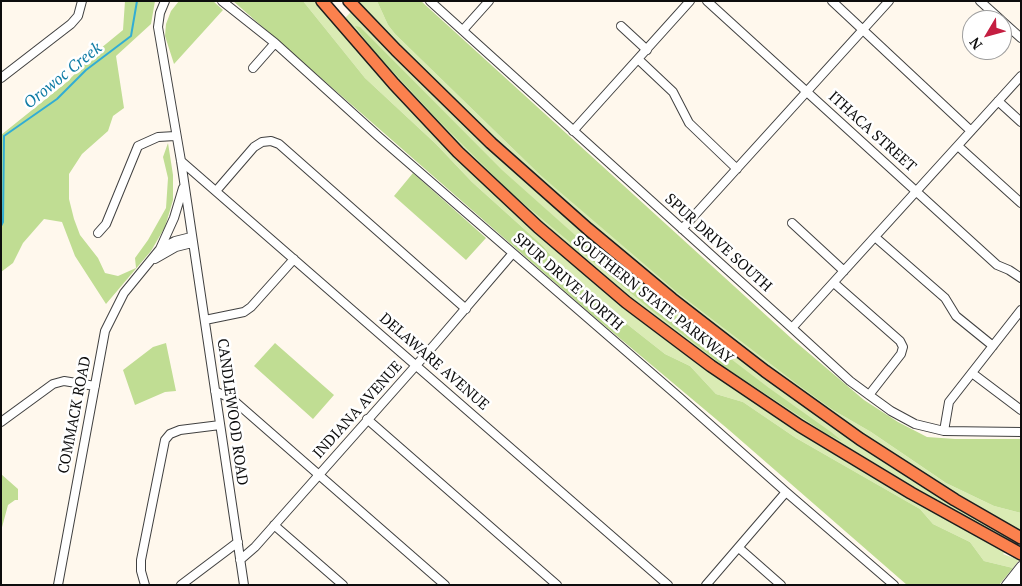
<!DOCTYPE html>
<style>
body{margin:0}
#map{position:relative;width:1022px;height:586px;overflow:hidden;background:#fff8ed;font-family:"PT Serif",serif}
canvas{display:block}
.frame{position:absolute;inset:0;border:2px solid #0d0d0d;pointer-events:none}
.north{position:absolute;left:962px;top:10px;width:50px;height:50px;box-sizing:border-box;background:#fff;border:1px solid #9e9e9e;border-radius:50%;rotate:233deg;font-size:14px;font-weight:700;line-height:20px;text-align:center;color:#0d0d0d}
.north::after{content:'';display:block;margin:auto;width:18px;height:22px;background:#c41e41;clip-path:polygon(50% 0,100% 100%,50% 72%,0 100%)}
</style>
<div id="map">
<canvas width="1022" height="586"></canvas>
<div class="frame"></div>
<div class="north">N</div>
</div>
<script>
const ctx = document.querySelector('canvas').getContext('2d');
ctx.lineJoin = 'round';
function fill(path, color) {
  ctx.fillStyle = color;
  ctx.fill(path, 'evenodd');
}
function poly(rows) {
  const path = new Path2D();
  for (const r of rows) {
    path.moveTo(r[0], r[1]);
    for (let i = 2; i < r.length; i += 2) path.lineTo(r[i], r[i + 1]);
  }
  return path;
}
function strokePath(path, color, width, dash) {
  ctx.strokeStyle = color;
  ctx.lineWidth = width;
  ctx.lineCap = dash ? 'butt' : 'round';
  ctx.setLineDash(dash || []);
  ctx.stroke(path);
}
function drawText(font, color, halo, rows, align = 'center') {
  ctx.font = font + ' "PT Serif",serif';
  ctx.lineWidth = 5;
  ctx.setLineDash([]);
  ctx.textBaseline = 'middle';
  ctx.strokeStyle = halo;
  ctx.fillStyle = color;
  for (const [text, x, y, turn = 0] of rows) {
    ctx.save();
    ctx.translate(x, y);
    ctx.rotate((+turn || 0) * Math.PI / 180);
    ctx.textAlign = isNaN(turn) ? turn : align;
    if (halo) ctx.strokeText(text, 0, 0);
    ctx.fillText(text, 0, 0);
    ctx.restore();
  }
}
const green = poly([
 [303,1,315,1,377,74,429,131,497,196,550,245,634,316,716,376,783,421,859,468,1005,552,1003,554,1019,560,1013,568,984,561,970,542,933,524,920,509,796,438,743,402,716,394,690,366,665,354,571,280,543,246,472,182,436,144,365,78],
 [355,1,377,1,388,25,395,34,539,174,833,410,871,432,946,483,994,506,1021,513,1021,532,984,512,848,425,774,372,630,260,484,131],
 [351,12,477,137,571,222,692,322,781,389,867,449,917,483,1015,539,1012,545,913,489,768,400,721,368,618,290,556,237,437,124,344,19]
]);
const forest = poly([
 [125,1,155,1,151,24,116,56,124,108,113,116,108,131,82,154,69,174,69,199,74,219,80,235,98,258,105,273,118,276,136,268,135,258,148,240,166,208,168,178,163,157,168,143,173,175,173,200,165,227,151,251,106,304,75,256,62,222,44,219,23,243,13,263,1,272,1,135,67,82,95,53,123,30],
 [179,1,213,1,223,10,174,64,165,36,166,24,171,11],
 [233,1,303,1,365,78,436,144,472,182,543,246,571,280,665,354,690,366,716,394,743,402,796,438,920,509,933,524,970,542,984,561,1013,568,999,585,907,585,729,430,592,315],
 [377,1,421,1,791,338,864,400,898,422,927,437,955,439,1021,439,1021,513,994,506,946,483,871,432,833,410,797,384,678,293,539,174,395,34,388,25],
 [355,26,360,27,502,170,575,235,689,327,769,388,831,432,842,441,827,434,726,368,650,309,511,193,437,119,373,50],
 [413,173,486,238,466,260,394,196],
 [166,343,176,391,165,392,135,405,123,370,153,347],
 [275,343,334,395,313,419,254,366],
 [1,474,18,489,18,500,15,500,8,505,1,531]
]);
const stream = poly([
 [1,226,3,222,4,136,57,99,86,70,131,36,137,1]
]);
const minor = poly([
 [165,1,160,13,158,27,181,161,244,585],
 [222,1,275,43,379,137,679,397,786,492,894,585],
 [430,1,792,328,850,381,869,395,891,411,915,424,944,431,1021,432],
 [707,1,997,265,1009,270,1021,278],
 [832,1,971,131],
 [980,1,1001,20],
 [1002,21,1021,38],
 [621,26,647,50],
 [463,30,489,1],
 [638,59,673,92,689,123,737,169],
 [253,68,275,43],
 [1,78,71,24,78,16,82,1],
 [998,101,1021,122],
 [573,131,690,1],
 [958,146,1021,203],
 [181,161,668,585],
 [216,191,254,147,262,142,271,141,279,144,466,309],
 [792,223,844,271],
 [682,229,889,1],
 [98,233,106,224,138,146,158,137,175,136],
 [875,237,945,298,956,316,993,346],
 [160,249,174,218,183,188],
 [155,259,176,247,192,243],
 [834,283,900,341,903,347,901,354,869,395],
 [205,320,244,312,251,307,294,259],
 [792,328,1021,76],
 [972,373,1021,410],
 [215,391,232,399,445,585],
 [367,419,557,585],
 [1,422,53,384,64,381,95,386],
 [944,431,949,402,1021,310],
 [274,525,343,585],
 [739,548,781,585],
 [240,560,255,547,435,344,513,253],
 [58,585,105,331,124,293,160,249,175,241,191,237],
 [145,585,141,571,141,560,165,440,170,434,180,430,220,425],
 [181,585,238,542],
 [706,585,786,492],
 [1006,585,1021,566],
 [1014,585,1021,576]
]);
const highway = poly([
 [322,1,394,84,458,152,538,227,626,302,711,366,800,426,911,493,1021,554],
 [349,1,396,50,491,143,588,229,672,299,765,371,860,439,955,500,1021,538]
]);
const streetNames = [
 ["ITHACA STREET",872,132,42],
 ["SPUR DRIVE SOUTH",718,243,42],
 ["SPUR DRIVE NORTH",568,282,41],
 ["SOUTHERN STATE PARKWAY",653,300,38],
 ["DELAWARE AVENUE",434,362,41],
 ["INDIANA AVENUE",358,410,-48],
 ["CANDLEWOOD ROAD",232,412,82],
 ["COMMACK ROAD",75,415,-79]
];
const waterNames = [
 ["Orowoc Creek",63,76,-39]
];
fill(green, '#daebb4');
fill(forest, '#c0dd93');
strokePath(stream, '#32add4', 2);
strokePath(minor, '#404040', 10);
strokePath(highway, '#1e1e1e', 14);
strokePath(minor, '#fff', 8);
strokePath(highway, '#fb814e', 11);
drawText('15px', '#0d0d0d', '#fff', streetNames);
drawText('italic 16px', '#107ca5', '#fff', waterNames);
</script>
